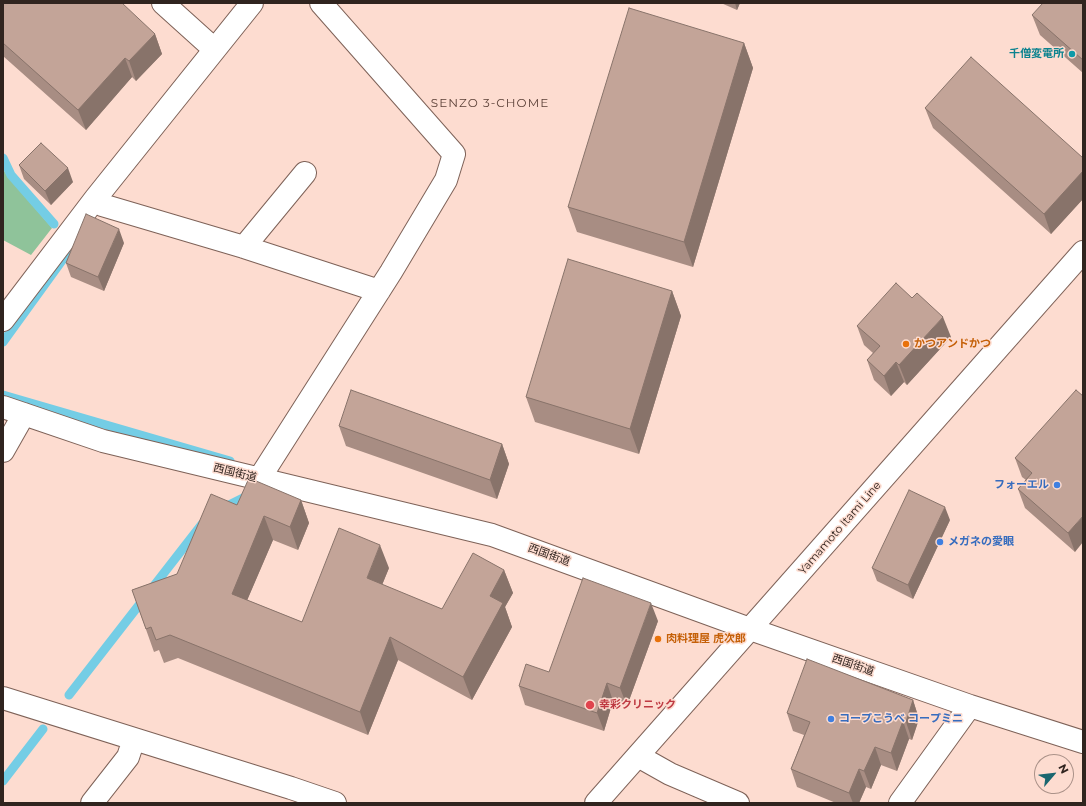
<!DOCTYPE html>
<meta charset="utf-8">
<style>
body{margin:0}
#map{position:relative;width:1086px;height:806px;overflow:hidden;background:#fddcd0;font-family:Montserrat,sans-serif}
canvas{display:block}
.frame{position:absolute;inset:0;border:4px solid #30241f;pointer-events:none}
.north{position:absolute;left:1034px;top:754px;width:40px;height:40px;box-sizing:border-box;background:#fddcd0;border:1px solid #ab9289;border-radius:50%;rotate:62deg;font-size:11px;font-weight:700;line-height:16px;text-align:center;color:#30241f}
.north::after{content:'';display:block;margin:auto;width:14px;height:18px;background:#1a666f;clip-path:polygon(50% 0,100% 100%,50% 72%,0 100%)}
</style>
<div id="map">
<canvas width="1086" height="806"></canvas>
<div class="frame"></div>
<div class="north">N</div>
</div>
<script>
const ctx = document.querySelector('canvas').getContext('2d');
ctx.lineJoin = 'round';
function fill(path, color) {
  ctx.fillStyle = color;
  ctx.fill(path, 'evenodd');
}
function poly(rows) {
  const path = new Path2D();
  for (const r of rows) {
    path.moveTo(r[0], r[1]);
    for (let i = 2; i < r.length; i += 2) path.lineTo(r[i], r[i + 1]);
  }
  return path;
}
function strokePath(path, color, width, dash) {
  ctx.strokeStyle = color;
  ctx.lineWidth = width;
  ctx.lineCap = dash ? 'butt' : 'round';
  ctx.setLineDash(dash || []);
  ctx.stroke(path);
}
function drawText(font, color, halo, rows, align = 'center') {
  ctx.font = font + ' Montserrat,"Noto Sans JP",sans-serif';
  ctx.lineWidth = 3;
  ctx.setLineDash([]);
  ctx.textBaseline = 'middle';
  ctx.strokeStyle = halo;
  ctx.fillStyle = color;
  for (const [text, x, y, turn = 0] of rows) {
    ctx.save();
    ctx.translate(x, y);
    ctx.rotate((+turn || 0) * Math.PI / 180);
    ctx.textAlign = isNaN(turn) ? turn : align;
    if (halo) ctx.strokeText(text, 0, 0);
    ctx.fillText(text, 0, 0);
    ctx.restore();
  }
}
const green = poly([
 [3,169,8,177,52,228,31,255,3,240]
]);
const stream = poly([
 [3,158,11,175,54,224],
 [3,342,71,248],
 [3,395,230,461],
 [223,508,251,494],
 [69,695,202,524],
 [3,781,43,729]
]);
const street = poly([
 [163,3,214,49],
 [95,199,102,205,244,247,379,291],
 [244,247,305,173],
 [3,320,95,199,252,3],
 [3,407,103,441,492,535,750,629,970,706,1083,742],
 [3,451,24,414],
 [259,479,391,272,446,180,454,154,321,3],
 [3,698,291,788,335,803],
 [638,756,670,774,738,803],
 [92,803,128,757,134,739],
 [900,803,970,706]
]);
const secondary = poly([
 [596,803,1083,252]
]);
const wall = poly([
 [3,3,155,34,162,54,136,81,132,77,86,130,3,56],
 [721,3,740,3,737,10],
 [1083,3,1083,73,1040,35,1032,15],
 [744,43,753,68,693,267,577,232,568,207],
 [925,108,1083,158,1083,199,1051,234,933,128],
 [19,165,73,182,51,205,24,179],
 [124,243,104,291,71,277,66,263],
 [672,291,681,316,639,454,535,422,526,397],
 [857,326,951,337,907,385,904,382,891,396,874,380,867,360,873,353,864,345],
 [1083,396,1075,552,1025,508,1018,489,1026,480,1022,477,1015,458],
 [339,426,502,444,509,464,497,499,346,446],
 [301,500,309,523,298,550,273,540,247,600,302,622,389,568,382,585,442,609,504,570,513,593,505,607,512,627,472,700,398,660,368,735,178,658,164,663,159,650,154,652,132,590,177,574,237,505],
 [950,520,913,599,877,581,872,568],
 [658,621,627,706,613,701,604,731,525,705,519,686],
 [913,700,919,719,912,740,909,739,897,771,881,765,871,789,866,787,859,803,836,803,797,787,791,769,804,735,793,731,787,713]
]);
const shadedWall = poly([
 [735,3,740,3,737,10],
 [155,34,162,54,136,81,129,61],
 [744,43,753,68,693,267,684,242],
 [125,58,132,77,86,130,78,110],
 [68,168,73,182,51,205,45,191],
 [1083,171,1083,199,1051,234,1044,214],
 [119,229,124,243,104,291,98,277],
 [672,291,681,316,639,454,630,429],
 [943,317,951,337,907,385,899,365],
 [896,362,904,382,891,396,884,376],
 [502,444,509,464,497,499,490,480],
 [301,500,309,523,298,550,290,527],
 [945,507,950,520,913,599,908,585],
 [264,516,273,540,240,617,232,594],
 [1083,516,1083,542,1075,552,1068,533],
 [380,545,389,568,375,602,367,578],
 [504,570,513,593,505,607,512,627,472,700,463,677,490,596],
 [651,603,658,621,627,706,620,688],
 [390,637,398,660,368,735,360,712],
 [607,683,613,701,604,731,597,713],
 [913,700,919,719,912,740,906,722],
 [903,721,909,739,897,771,891,753],
 [875,747,881,765,871,789,864,771],
 [859,769,866,787,859,803,853,803,849,793]
]);
const building = poly([
 [3,3,122,3,155,34,129,61,125,58,78,110,3,43,3,3],
 [1043,3,1083,3,1083,60,1032,15,1043,3],
 [629,8,744,43,684,242,568,207,629,8],
 [971,57,1083,158,1083,171,1044,214,925,108,971,57],
 [41,143,68,168,45,191,19,165,41,143],
 [86,214,119,229,98,277,66,263,86,214],
 [568,259,672,291,630,429,526,397,568,259],
 [896,283,912,298,917,293,943,317,899,365,896,362,884,376,867,360,880,346,857,326,896,283],
 [351,390,502,444,490,480,339,426,351,390],
 [1076,390,1083,396,1083,516,1068,533,1018,489,1032,473,1015,458,1076,390],
 [249,478,301,500,290,527,264,516,232,594,302,622,339,528,380,545,367,578,442,609,473,553,504,570,490,596,503,603,463,677,390,637,360,712,170,635,156,640,151,627,146,629,132,590,177,574,211,494,237,505,249,478],
 [909,490,945,507,908,585,872,568,909,490],
 [583,578,651,603,620,688,607,683,597,713,519,686,526,664,549,672,583,578],
 [807,659,913,700,906,722,903,721,891,753,875,747,864,771,859,769,849,793,791,769,810,722,787,713,807,659]
]);
const markers = [
 [1072,54,4,"#0f9aa8"],
 [906,344,4,"#e8710a"],
 [1057,485,4,"#3f7fe0"],
 [940,542,4,"#3f7fe0"],
 [658,639,4,"#e8710a"],
 [590,705,5,"#e0444e"],
 [831,719,4,"#3f7fe0"]
];
const cultureNames = [
 ["千僧変電所",1064,54]
];
const foodNames = [
 ["かつアンドかつ",914,344],
 ["肉料理屋 虎次郎",666,639]
];
const streetNames = [
 ["西国街道",235,473,14],
 ["Yamamoto Itami Line",840,528,-49],
 ["西国街道",549,555,20],
 ["西国街道",853,665,19]
];
const shopNames = [
 ["フォーエル",1049,485,"right"],
 ["メガネの愛眼",948,542],
 ["コープこうべ コープミニ",839,719]
];
const healthNames = [
 ["幸彩クリニック",599,705]
];
const neighbourhoodNames = [
 ["SENZO 3-CHOME",490,103]
];
fill(green, '#8fc39a');
strokePath(stream, '#74cde5', 9);
strokePath(street, '#7e6258', 24);
strokePath(secondary, '#7e6258', 24);
strokePath(street, '#fff', 22);
strokePath(secondary, '#fff', 22);
fill(wall, '#a88d83');
fill(shadedWall, '#88736a');
fill(building, '#c3a498');
strokePath(building, '#88736a', 1);
for (const [x, y, r, color] of markers) {
  const dot = new Path2D();
  dot.arc(x, y, r, 0, 2 * Math.PI);
  ctx.fillStyle = color;
  ctx.fill(dot);
  strokePath(dot, '#fddcd0', 1.5);
}
drawText('bold 11px', '#0d838f', '#fddcd0', cultureNames, 'right');
drawText('bold 11px', '#c56008', '#fddcd0', foodNames, 'left');
drawText('11px', '#30241f', '#fddcd0', streetNames);
drawText('bold 11px', '#366cbe', '#fddcd0', shopNames, 'left');
drawText('bold 11px', '#be3a42', '#fddcd0', healthNames, 'left');
ctx.letterSpacing = '1px';
drawText('12px', '#5b4037', '#fddcd0', neighbourhoodNames);
ctx.letterSpacing = '0px';
</script>
